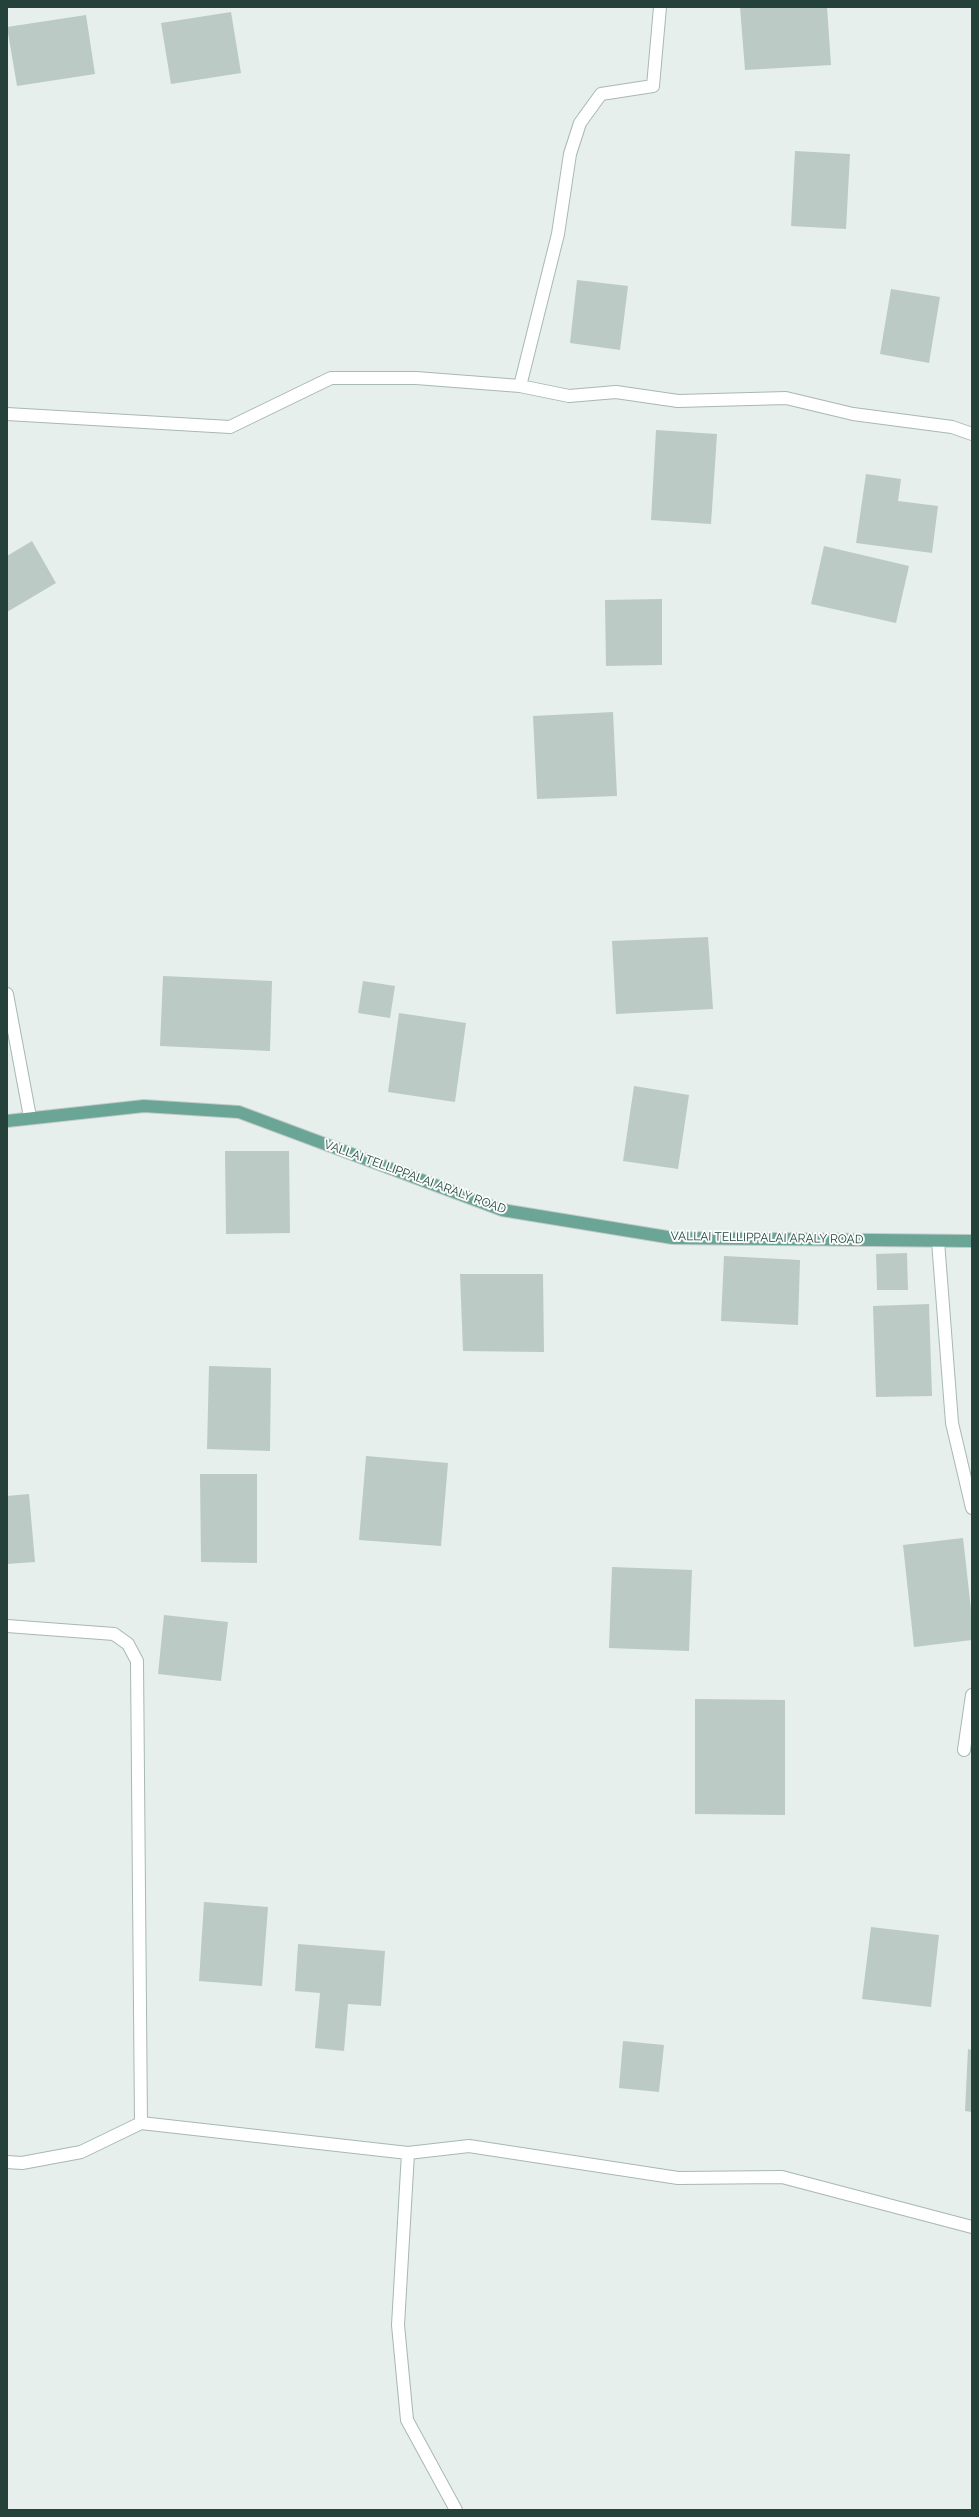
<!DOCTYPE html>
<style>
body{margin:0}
#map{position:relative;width:979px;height:2517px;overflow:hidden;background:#e6efeb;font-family:Raleway,sans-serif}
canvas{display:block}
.frame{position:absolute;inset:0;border:8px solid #24423a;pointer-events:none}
</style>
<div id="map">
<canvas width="979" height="2517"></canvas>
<div class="frame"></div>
</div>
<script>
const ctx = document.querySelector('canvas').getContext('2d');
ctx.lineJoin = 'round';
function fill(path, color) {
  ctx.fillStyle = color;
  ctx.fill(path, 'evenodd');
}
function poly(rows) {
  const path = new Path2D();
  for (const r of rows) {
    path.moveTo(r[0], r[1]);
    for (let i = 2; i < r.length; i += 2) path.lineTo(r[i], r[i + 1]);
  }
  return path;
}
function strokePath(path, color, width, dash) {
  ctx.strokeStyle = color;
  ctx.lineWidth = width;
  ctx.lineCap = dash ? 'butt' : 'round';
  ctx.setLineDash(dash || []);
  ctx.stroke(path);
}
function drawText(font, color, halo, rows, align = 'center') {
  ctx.font = font + ' Raleway,sans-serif';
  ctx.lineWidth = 4;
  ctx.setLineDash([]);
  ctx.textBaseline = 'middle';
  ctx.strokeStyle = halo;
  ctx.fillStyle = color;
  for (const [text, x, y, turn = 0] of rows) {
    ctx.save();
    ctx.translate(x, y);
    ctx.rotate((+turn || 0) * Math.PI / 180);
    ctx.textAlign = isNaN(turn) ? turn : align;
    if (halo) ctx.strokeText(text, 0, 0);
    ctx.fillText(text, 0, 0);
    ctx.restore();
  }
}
const building = poly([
 [740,7,827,7,831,65,745,70],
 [231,12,241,73,171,84,161,23],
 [86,15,95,74,17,86,7,27],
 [795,151,850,154,846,229,791,226],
 [577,280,628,286,620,350,570,343],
 [891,289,940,297,929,363,880,354],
 [656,430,717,434,711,524,651,520],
 [866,474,901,479,898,501,938,506,932,553,856,543],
 [32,541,56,583,7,612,7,556],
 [824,546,909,566,896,623,811,604],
 [662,599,662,665,606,666,605,600],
 [613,712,617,796,537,799,533,716],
 [708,937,713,1009,616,1014,612,941],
 [163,976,272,981,270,1051,160,1046],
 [363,981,395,986,390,1018,358,1013],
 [399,1013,466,1023,455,1102,388,1092],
 [634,1086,689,1095,678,1169,623,1161],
 [225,1151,289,1151,290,1233,226,1234],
 [907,1253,908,1290,877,1290,876,1254],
 [724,1256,800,1260,798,1325,721,1321],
 [460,1274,543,1274,544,1352,463,1351],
 [929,1304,932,1396,876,1397,873,1306],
 [209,1366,271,1368,270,1451,207,1449],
 [366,1456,448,1463,441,1546,359,1540],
 [200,1474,257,1474,257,1563,201,1562],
 [29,1494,35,1562,7,1564,7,1496],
 [963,1538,972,1618,972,1640,914,1647,903,1545],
 [612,1567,692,1570,689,1651,609,1648],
 [164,1615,228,1622,221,1681,158,1674],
 [695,1699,785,1700,785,1815,695,1814],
 [204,1902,268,1907,262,1986,199,1981],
 [871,1927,939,1935,931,2007,862,1999],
 [298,1944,385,1951,381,2006,348,2004,344,2051,315,2048,320,1993,295,1991],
 [623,2041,664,2045,659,2092,619,2088],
 [968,2049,972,2050,972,2112,965,2111]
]);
const minor = poly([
 [520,386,558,234,570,154,580,123,601,94,653,86,660,7],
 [7,414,230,427,331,378,416,378,520,386,569,396,616,392,678,401,786,398,853,414,952,427,972,434],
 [7,994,30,1117],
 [938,1241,952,1423,972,1508],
 [7,1626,114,1634,128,1644,137,1661,141,2123,408,2153,469,2146,678,2178,782,2177,972,2227],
 [964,1750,972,1695],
 [408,2153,398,2325,407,2420,456,2510],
 [7,2162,22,2163,81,2152,141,2123]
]);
const major = poly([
 [7,1121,144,1106,239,1112,502,1210,673,1238,972,1241]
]);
const streetNames = [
 ["VALLAI TELLIPPALAI ARALY ROAD",415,1177,20],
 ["VALLAI TELLIPPALAI ARALY ROAD",767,1238,1]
];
fill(building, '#bbcac4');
strokePath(minor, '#a8b8b2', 14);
strokePath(major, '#c2cac8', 14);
strokePath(minor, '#fff', 12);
strokePath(major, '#6aa596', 12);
drawText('12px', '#24423a', '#f7fbf9', streetNames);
</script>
